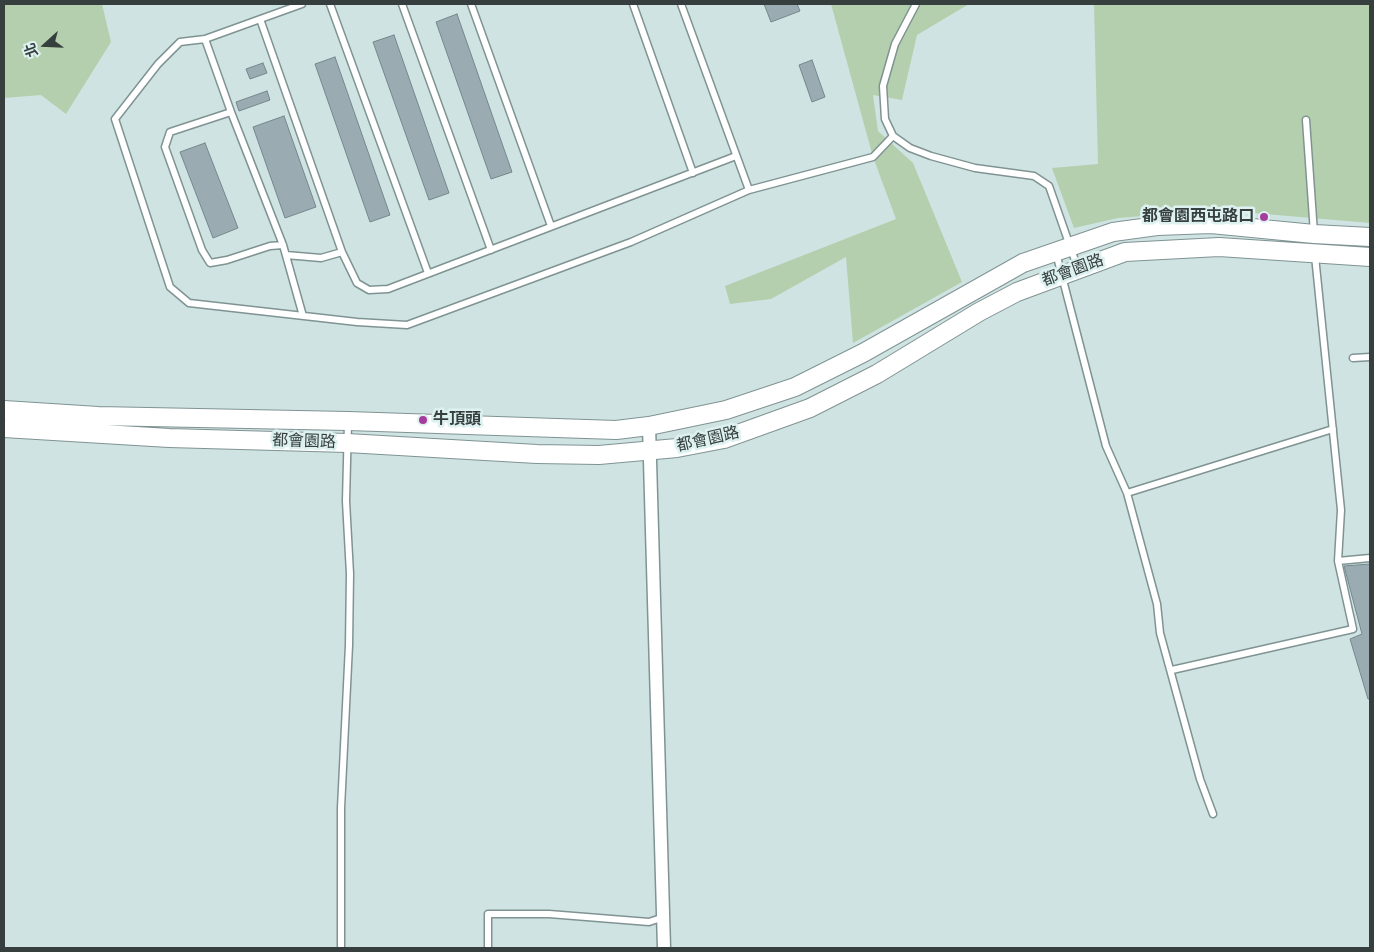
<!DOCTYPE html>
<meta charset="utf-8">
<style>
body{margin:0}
#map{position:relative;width:1374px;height:952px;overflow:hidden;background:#cfe3e3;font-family:Poppins,"Noto Sans TC",sans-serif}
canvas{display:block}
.frame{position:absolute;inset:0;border:5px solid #363f3e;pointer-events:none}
.north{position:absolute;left:20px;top:20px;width:50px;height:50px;-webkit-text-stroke:4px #dcf1f0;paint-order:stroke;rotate:250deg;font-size:14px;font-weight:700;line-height:20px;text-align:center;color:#363f3e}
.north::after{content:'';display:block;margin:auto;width:18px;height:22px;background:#363f3e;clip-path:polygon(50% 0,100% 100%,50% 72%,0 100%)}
</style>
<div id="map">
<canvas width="1374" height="952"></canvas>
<div class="frame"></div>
<div class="north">北</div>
</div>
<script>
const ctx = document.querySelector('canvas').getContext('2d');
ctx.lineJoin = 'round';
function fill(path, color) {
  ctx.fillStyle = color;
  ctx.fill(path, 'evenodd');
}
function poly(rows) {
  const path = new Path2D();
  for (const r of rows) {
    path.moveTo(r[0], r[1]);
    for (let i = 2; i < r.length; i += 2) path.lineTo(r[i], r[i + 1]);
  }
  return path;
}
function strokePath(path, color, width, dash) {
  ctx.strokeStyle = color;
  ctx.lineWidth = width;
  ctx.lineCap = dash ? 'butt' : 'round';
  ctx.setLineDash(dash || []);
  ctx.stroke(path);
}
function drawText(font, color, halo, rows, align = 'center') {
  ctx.font = font + ' Poppins,"Noto Sans TC",sans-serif';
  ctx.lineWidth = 5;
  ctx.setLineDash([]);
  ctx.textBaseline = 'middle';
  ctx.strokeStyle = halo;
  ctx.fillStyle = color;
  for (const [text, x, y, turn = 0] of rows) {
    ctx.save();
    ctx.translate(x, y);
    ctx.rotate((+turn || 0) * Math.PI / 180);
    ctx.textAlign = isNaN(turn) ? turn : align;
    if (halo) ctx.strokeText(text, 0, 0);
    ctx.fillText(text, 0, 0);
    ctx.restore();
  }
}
const green = poly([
 [4,4,102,4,111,42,66,114,41,95,4,98],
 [831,4,969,4,917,35,902,100,873,95,878,131,913,163,962,282,853,343,846,257,771,299,730,304,725,286,896,219,873,157],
 [1094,4,1370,4,1370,223,1218,210,1118,218,1074,228,1052,168,1098,164]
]);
const building = poly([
 [764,4,797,4,800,11,771,22,764,4],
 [457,14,512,172,491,179,436,22,457,14],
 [394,35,449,193,429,200,373,42,394,35],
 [335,57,390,215,370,222,315,64,335,57],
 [812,60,825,97,812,102,799,65,812,60],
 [263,63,267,73,250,79,246,69,263,63],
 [267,91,270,100,239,111,236,102,267,91],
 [284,116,316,207,285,218,253,127,284,116],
 [205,143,238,228,213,238,180,152,205,143],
 [1370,564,1370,699,1368,699,1350,639,1362,634,1344,566,1370,564]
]);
const lane = poly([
 [302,4,205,39,180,42,158,64,115,119,170,287,189,303,357,322,407,325,631,242,749,190,873,157,893,136],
 [330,4,428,273],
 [402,4,491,250],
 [471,4,551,226],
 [633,4,693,173],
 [681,4,749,190],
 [916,4,895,44,883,86,885,119,893,136,910,148,931,156,975,168,1034,176,1049,186,1078,269],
 [260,19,342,252],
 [205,39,231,112,170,132,165,147,202,250,210,263,227,260,270,246,283,245],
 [231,112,283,245,303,316],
 [1306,120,1314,233],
 [1056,253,1106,446,1127,493,1157,604,1160,633,1200,779,1213,814],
 [286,255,321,258,342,252,357,283,369,290,388,289,736,156],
 [1353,358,1370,357],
 [1127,493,1333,429],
 [1338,561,1370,558],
 [1172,670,1353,629,1338,561,1341,510,1315,256],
 [341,948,341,808,349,645,350,574,346,501,348,422],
 [488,948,488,914,549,914,649,922,664,917]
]);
const street = poly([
 [649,426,664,948]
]);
const secondary = poly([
 [4,410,98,416,348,421,616,430,649,426,726,410,795,387,863,353,1023,263,1113,232,1157,226,1211,224,1314,234,1370,237],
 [4,428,169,438,347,443,537,454,599,455,677,448,724,439,810,408,877,374,979,312,1017,292,1125,252,1219,247,1370,257]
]);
const markers = [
 [1264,217,5,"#a63c9d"],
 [423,420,5,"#a63c9d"]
];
const poiNames = [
 ["都會園西屯路口",1254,217],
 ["牛頂頭",433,420,"left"]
];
const streetNames = [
 ["都會園路",1073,271,-20],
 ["都會園路",708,440,-13],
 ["都會園路",304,442,2]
];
fill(green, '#b4cfad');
fill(building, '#9aacb2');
strokePath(building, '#75878d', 1);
strokePath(lane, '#809393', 9);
strokePath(street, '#809393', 15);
strokePath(secondary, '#809393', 20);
strokePath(lane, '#fff', 6);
strokePath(street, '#fff', 12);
strokePath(secondary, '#fff', 18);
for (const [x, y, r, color] of markers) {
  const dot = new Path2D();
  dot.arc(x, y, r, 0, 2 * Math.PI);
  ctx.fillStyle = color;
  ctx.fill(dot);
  strokePath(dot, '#dcf1f0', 2);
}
drawText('bold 16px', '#363f3e', '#dcf1f0', poiNames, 'right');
drawText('16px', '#363f3e', '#dcf1f0', streetNames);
</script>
